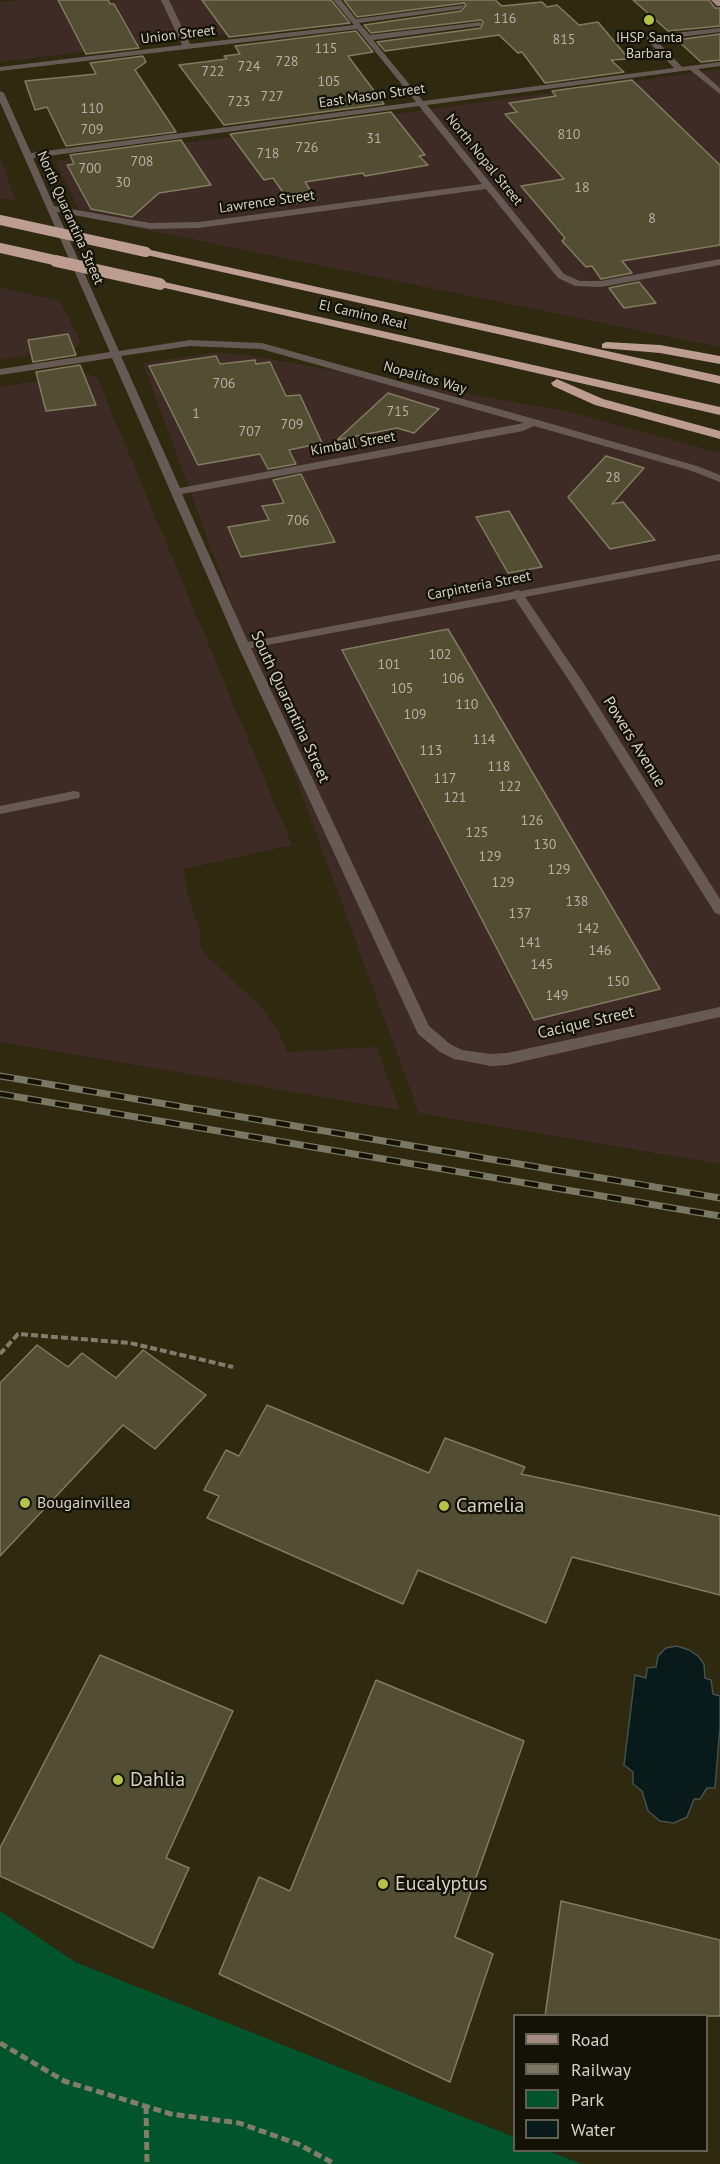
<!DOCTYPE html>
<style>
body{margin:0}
#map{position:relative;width:720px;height:2164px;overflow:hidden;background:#2e290f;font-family:"PT Sans",sans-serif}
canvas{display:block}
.legend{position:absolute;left:513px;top:2014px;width:195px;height:138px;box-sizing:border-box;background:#141207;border:2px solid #615f52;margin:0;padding:8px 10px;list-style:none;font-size:18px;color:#d5d2c3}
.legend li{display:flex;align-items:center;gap:12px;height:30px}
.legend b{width:30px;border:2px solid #615f52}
</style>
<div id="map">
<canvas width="720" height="2164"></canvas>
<ul class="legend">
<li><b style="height:8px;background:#a58a81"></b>Road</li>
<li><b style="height:8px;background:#7b7762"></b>Railway</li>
<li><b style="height:16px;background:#01542c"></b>Park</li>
<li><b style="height:16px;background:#081a1a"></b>Water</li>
</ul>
</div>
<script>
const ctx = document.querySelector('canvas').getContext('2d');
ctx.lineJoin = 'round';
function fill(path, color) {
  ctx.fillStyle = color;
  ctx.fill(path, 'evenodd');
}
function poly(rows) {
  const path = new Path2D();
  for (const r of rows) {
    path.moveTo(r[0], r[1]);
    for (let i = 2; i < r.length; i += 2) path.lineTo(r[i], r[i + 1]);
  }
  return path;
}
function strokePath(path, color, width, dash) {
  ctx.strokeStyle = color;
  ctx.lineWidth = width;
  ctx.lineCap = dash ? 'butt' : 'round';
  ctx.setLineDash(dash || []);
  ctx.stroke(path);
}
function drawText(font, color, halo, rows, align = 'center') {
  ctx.font = font + ' "PT Sans",sans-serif';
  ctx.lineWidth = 4.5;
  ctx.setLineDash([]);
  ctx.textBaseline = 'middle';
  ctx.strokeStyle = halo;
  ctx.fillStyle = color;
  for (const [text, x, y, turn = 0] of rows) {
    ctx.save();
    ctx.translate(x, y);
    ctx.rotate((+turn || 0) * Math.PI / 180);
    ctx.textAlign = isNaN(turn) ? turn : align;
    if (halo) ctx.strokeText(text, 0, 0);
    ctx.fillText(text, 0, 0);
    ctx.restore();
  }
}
const industrial = poly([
 [22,0,315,0,331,22,0,62,0,2],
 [720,69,720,347,83,217,55,161],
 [0,157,16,201,0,198],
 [0,287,60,301,80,341,76,348,0,360],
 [213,353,241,354,566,411,720,453,720,1164,419,1113,143,363],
 [82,373,97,377,292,845,184,869,186,888,201,935,200,946,207,956,261,1007,278,1030,287,1052,376,1047,400,1110,0,1042,0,387]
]);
const green = poly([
 [0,1911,75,1962,514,2137,514,2150,548,2151,582,2164,0,2164]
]);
const water = poly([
 [677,1646,689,1650,698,1656,704,1664,705,1678,711,1680,713,1694,720,1696,720,1727,715,1788,707,1788,700,1799,694,1799,687,1817,674,1823,660,1821,648,1811,642,1791,633,1784,633,1772,624,1765,635,1675,646,1678,647,1668,656,1667,658,1656,666,1648,677,1646]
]);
const building = poly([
 [58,0,108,0,110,4,114,4,139,48,86,54,58,0],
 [202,0,331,0,350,23,229,37,202,0],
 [344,0,495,0,502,6,542,2,547,7,557,5,579,25,598,22,629,59,611,60,624,72,545,83,522,52,518,53,499,35,385,51,377,42,481,28,483,22,481,20,371,33,364,25,461,11,466,5,464,3,357,17,344,0],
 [633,0,709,0,715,8,720,8,720,26,668,31,633,0],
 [356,31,373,52,348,56,384,104,224,125,179,65,227,59,224,56,240,54,235,46,356,31],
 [720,34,720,60,701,62,677,40,720,34],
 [143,56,146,62,135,70,176,132,66,146,47,107,35,110,25,81,96,74,90,63,143,56],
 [632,80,720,165,720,245,622,261,632,273,601,279,592,266,586,267,562,241,565,238,521,186,564,179,505,114,517,112,509,103,556,96,552,91,632,80],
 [391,112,425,155,419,156,428,165,365,176,363,173,305,182,317,200,291,204,273,178,264,180,230,134,391,112],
 [181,140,211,185,159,193,132,217,91,209,67,165,74,164,70,155,181,140],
 [639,282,656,303,624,308,609,288,639,282],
 [68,334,76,355,33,362,28,340,68,334],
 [216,356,220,364,255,360,256,364,270,362,286,396,300,395,322,443,289,450,296,464,268,469,260,454,198,465,149,366,216,356],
 [80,365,96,405,46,411,36,372,80,365],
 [388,393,439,409,414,433,397,428,337,440,388,393],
 [606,456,644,468,612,504,623,502,655,540,610,549,568,497,606,456],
 [301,474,335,542,241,557,228,527,269,520,262,506,284,503,273,480,301,474],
 [509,511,542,567,508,573,476,517,509,511],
 [448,629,660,989,534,1020,342,650,448,629],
 [37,1345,68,1367,82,1353,116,1378,143,1350,206,1395,155,1449,123,1425,0,1556,0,1383,37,1345],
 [267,1405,429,1473,445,1438,525,1467,521,1474,720,1516,720,1595,572,1557,546,1623,418,1570,403,1604,207,1518,219,1496,204,1490,226,1450,239,1456,267,1405],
 [100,1655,233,1711,166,1858,189,1868,153,1948,0,1876,0,1848,100,1655],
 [376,1680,524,1741,455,1937,493,1954,450,2082,219,1974,259,1877,290,1891,376,1680],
 [561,1901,720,1940,720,2016,545,2016,561,1901]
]);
const pathFar1 = poly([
 [0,1354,18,1334,130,1343,233,1367]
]);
const path = poly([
 [0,2043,64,2081,171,2114,239,2123,298,2144,335,2164],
 [146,2106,147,2164]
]);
const minor = poly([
 [161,0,169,0,190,44,354,25,333,0,341,0,356,19,464,5,461,9,359,23,370,35,481,22,481,26,478,26,373,40,423,101,674,68,647,40,647,36,720,28,720,32,656,40,682,67,720,62,720,66,698,69,720,88,720,94,690,70,427,105,564,274,580,281,601,281,720,259,720,265,601,287,575,286,558,278,486,189,199,228,150,229,57,212,119,351,190,340,262,343,538,420,697,466,720,475,720,482,689,470,534,426,523,431,182,494,248,642,512,592,517,590,521,591,720,554,720,560,525,597,584,684,720,899,720,915,715,913,572,685,515,599,251,648,429,1026,450,1044,462,1050,491,1054,507,1053,720,1007,720,1017,507,1065,491,1066,454,1059,440,1052,418,1034,238,646,112,358,0,375,0,369,110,352,0,102,0,91,4,93,31,153,416,102,357,29,0,71,0,67,182,45,161,0],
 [419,106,482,184,199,222,150,223,54,206,33,158,419,106],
 [190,346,261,349,524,423,180,488,121,356,190,346],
 [74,791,79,792,80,795,79,798,0,814,0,806,74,791]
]);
const major = poly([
 [711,0,720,0,720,6,717,6,711,0]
]);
const highway = poly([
 [146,249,720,376,720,384,142,254,142,250,146,249],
 [160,281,720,407,720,415,156,286,156,282,160,281],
 [606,342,660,345,720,356,720,364,660,353,602,348,602,344,606,342],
 [557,379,603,399,720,431,720,439,595,405,553,386,551,383,557,379]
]);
const rail = poly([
 [0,1076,720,1198],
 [0,1094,720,1216]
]);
const highwayBridgeFar1 = poly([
 [0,220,146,252],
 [0,248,63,262]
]);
const highwayBridge = poly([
 [56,261,160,284]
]);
const markers = [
 [649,20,6,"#b4c24a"],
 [25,1503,6,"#b4c24a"],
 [444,1506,6,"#b4c24a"],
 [118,1780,6,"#b4c24a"],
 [383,1884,6,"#b4c24a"]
];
const numberNames = [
 ["116",505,19],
 ["815",564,40],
 ["115",326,49],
 ["728",287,62],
 ["724",249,67],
 ["722",213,72],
 ["105",329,82],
 ["727",272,97],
 ["723",239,102],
 ["110",92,109],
 ["709",92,130],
 ["810",569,135],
 ["31",374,139],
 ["726",307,148],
 ["718",268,154],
 ["708",142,162],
 ["700",90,169],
 ["30",123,183],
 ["18",582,188],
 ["8",652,219],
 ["706",224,384],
 ["715",398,412],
 ["1",196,414],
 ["709",292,425],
 ["707",250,432],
 ["28",613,478],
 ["706",298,521],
 ["102",440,655],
 ["101",389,665],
 ["106",453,679],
 ["105",402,689],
 ["110",467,705],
 ["109",415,715],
 ["114",484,740],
 ["113",431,751],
 ["118",499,767],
 ["117",445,779],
 ["122",510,787],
 ["121",455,798],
 ["126",532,821],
 ["125",477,833],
 ["130",545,845],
 ["129",490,857],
 ["129",559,870],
 ["129",503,883],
 ["138",577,902],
 ["137",520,914],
 ["142",588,929],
 ["141",530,943],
 ["146",600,951],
 ["145",542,965],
 ["150",618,982],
 ["149",557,996]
];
const farStreetnames = [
 ["Union Street",178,35,-7],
 ["East Mason Street",372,96,-8],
 ["North Nopal Street",484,160,51],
 ["Lawrence Street",267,202,-8],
 ["North Quarantina Street",70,218,66],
 ["El Camino Real",363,315,13],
 ["Nopalitos Way",425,378,16],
 ["Kimball Street",353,444,-10],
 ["Carpinteria Street",479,586,-11]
];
const farPoinames = [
 ["IHSP Santa",649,38],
 ["Barbara",649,54]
];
const streetNames = [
 ["South Quarantina Street",290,707,65],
 ["Powers Avenue",634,742,58],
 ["Cacique Street",586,1023,-13]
];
const poiNames = [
 ["Bougainvillea",37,1503]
];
const nearPoinames = [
 ["Camelia",456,1506],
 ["Dahlia",130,1780],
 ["Eucalyptus",395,1884]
];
fill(industrial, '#3e2b25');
fill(green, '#01542c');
fill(water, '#081a1a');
strokePath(water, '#46514d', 1.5);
fill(building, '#534e33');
strokePath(building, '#817b5f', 1.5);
strokePath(pathFar1, '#817d68', 4, [7, 3]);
strokePath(path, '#817d68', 5, [8, 4]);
fill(minor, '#675a55');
fill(major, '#a58a81');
fill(highway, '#bd9d92');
strokePath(rail, '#7b7762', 7);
strokePath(rail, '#141207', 4.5, [14]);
strokePath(highwayBridgeFar1, '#bd9d92', 10);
strokePath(highwayBridge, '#bd9d92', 12);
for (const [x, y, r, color] of markers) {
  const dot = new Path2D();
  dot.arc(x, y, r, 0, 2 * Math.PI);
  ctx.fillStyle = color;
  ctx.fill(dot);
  strokePath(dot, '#141207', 2);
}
drawText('14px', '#b4b19f', null, numberNames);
drawText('14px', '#d5d2c3', '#141207', farStreetnames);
drawText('14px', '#d5d2c3', '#141207', farPoinames);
drawText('16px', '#d5d2c3', '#141207', streetNames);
drawText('16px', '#d5d2c3', '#141207', poiNames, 'left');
drawText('20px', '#d5d2c3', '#141207', nearPoinames, 'left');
</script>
